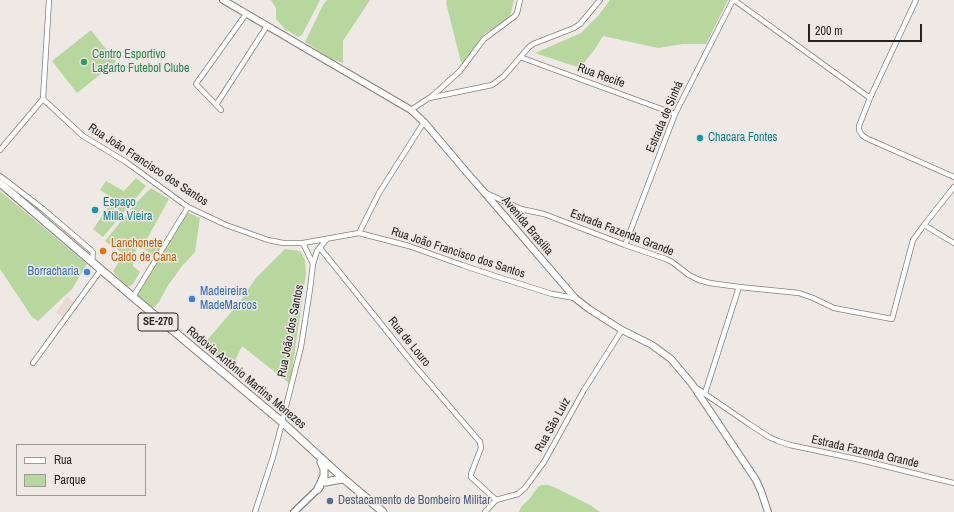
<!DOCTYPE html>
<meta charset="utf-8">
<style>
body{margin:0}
#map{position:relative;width:954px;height:512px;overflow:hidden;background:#efe9e5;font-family:"Archivo Narrow",sans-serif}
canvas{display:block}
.legend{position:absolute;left:16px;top:444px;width:130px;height:52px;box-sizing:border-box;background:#efe9e5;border:1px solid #9f9a97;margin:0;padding:5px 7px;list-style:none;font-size:12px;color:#262322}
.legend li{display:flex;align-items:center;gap:8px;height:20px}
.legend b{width:20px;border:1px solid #9f9a97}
.scale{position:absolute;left:808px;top:24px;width:114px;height:18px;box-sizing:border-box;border:2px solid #262322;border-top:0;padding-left:5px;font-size:12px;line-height:14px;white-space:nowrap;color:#262322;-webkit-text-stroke:3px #efe9e5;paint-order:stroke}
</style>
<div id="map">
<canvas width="954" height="512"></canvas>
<ul class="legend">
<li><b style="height:5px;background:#fff"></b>Rua</li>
<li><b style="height:11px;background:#b7d79f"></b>Parque</li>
</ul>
<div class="scale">200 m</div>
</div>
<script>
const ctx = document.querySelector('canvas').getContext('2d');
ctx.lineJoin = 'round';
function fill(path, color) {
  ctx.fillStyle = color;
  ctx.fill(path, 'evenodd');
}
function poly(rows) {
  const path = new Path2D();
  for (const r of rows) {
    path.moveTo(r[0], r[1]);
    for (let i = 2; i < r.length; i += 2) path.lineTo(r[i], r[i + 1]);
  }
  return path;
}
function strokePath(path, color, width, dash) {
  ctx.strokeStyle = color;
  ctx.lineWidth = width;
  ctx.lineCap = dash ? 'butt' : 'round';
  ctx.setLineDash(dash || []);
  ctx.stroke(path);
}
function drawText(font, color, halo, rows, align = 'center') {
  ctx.font = font + ' "Archivo Narrow",sans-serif';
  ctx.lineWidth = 3;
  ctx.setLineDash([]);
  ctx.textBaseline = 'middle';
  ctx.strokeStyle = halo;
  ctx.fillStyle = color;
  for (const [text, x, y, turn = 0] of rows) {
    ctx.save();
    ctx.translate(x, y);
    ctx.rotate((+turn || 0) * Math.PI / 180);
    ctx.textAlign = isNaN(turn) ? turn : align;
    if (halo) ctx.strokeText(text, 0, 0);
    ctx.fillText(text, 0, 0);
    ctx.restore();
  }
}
const built = poly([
 [67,296,75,303,65,318,56,313]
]);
const green = poly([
 [271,0,320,0,302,35,298,37,285,29,276,19,276,8],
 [327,0,370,0,343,41,343,63,331,59,305,42,323,5],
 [447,0,514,0,510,17,484,34,464,64,461,62,446,3],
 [610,0,728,0,706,44,683,44,658,48,603,36,595,49,580,68,535,53,581,33,598,16],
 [91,30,116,62,77,93,52,61],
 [136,178,146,186,103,237,93,229,114,199,100,190,106,181,124,191],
 [151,188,169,199,147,239,161,248,152,254,138,246,134,255,133,266,140,272,133,284,128,287,120,280,113,271,124,254,105,241,135,204],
 [0,191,87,264,72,289,38,321,32,317,0,269],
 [186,212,200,218,195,252,182,266,167,287,159,302,153,308,137,295],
 [285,249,300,251,305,260,306,273,290,384,242,346,231,369,203,345,238,304,256,278],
 [541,485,548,485,556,488,590,505,600,512,519,512,521,507,530,498,538,487]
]);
const minor = poly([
 [734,0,870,98],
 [916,0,870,98,859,126,859,130,862,135,866,138,954,177],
 [520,57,675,114],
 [431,97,460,71,484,39,515,16,517,13,520,0],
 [43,99,83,136,93,142,126,162,188,207,226,225,268,240,283,243,303,243,359,233,409,246,462,265,498,277,552,294,575,298],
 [216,105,267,26],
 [221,110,196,84,246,14],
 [411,110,429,98,492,85,504,76,529,47,533,44,574,28,580,24,600,0],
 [0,150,43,99,49,0],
 [0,176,43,209,92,251,93,253,92,261],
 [486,193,521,209,544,214,625,245,666,259,672,262,689,275,699,280,710,283,739,287,799,293,813,298,834,308,892,319,913,240,924,225,954,187],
 [924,225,954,243],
 [359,233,379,193,424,122],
 [625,245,675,114,733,0],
 [320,248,414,365,480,442,481,448,471,474,471,477,496,500],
 [313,264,317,251,326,240],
 [133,297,188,207],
 [33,363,100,271],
 [695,387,749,424,769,437,778,441,790,445,861,460,937,479,954,483],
 [705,393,739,287],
 [282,422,301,347,310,289,313,264,303,243],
 [255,512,273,457,281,427],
 [485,512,496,500,518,494,525,488,544,462,584,390,622,330]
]);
const tertiary = poly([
 [294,512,320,487]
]);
const secondary = poly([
 [223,0,411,110,424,122,469,175,484,192,575,298,589,309,622,330,652,345,671,359,692,384,756,480,761,491,768,512]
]);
const primary = poly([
 [0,183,133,297,282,422,344,479,383,512],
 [326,482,336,480,344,479],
 [318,489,324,476,324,469,321,462]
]);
const markers = [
 [84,62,4,"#2e9e5b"],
 [700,138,4,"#0f9aa8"],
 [95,210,4,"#0f9aa8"],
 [103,251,4,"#e8710a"],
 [87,272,4,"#3f7fe0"],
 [192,299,4,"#3f7fe0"],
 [330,501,4,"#5c6f8a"]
];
const shields = [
 [158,322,40]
];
const shieldNames = [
 ["SE-270",158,322]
];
const leisureNames = [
 ["Centro Esportivo",92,55],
 ["Lagarto Futebol Clube",92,69]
];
const streetNames = [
 ["Rua Recife",601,76,20],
 ["Estrada de Sinhá",665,117,-67],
 ["Rua João Francisco dos Santos",148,165,33],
 ["Avenida Brasília",527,226,50],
 ["Estrada Fazenda Grande",622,233,21],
 ["Rua João Francisco dos Santos",458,253,18],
 ["Rua João dos Santos",291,331,-79],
 ["Rua de Louro",409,342,51],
 ["Rodovia Antônio Martins Menezes",246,378,40],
 ["Rua São Luiz",553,425,-61],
 ["Estrada Fazenda Grande",865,452,13]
];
const cultureNames = [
 ["Chacara Fontes",708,138],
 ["Espaço",103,203],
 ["Milla Vieira",103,217]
];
const foodNames = [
 ["Lanchonete",111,244],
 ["Caldo de Cana",111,258]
];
const shopNames = [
 ["Borracharia",79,272],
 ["Madeireira",200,292,"left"],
 ["MadeMarcos",200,306,"left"]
];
const serviceNames = [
 ["Destacamento de Bombeiro Militar",338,501]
];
fill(built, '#e9dbd4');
fill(green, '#b7d79f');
strokePath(minor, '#85807d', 6);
strokePath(tertiary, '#85807d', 8);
strokePath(secondary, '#85807d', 8);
strokePath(primary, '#85807d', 9);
strokePath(minor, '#fff', 4.5);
strokePath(tertiary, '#fff', 5.5);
strokePath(secondary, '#fff', 6);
strokePath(primary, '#fff', 7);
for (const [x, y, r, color] of markers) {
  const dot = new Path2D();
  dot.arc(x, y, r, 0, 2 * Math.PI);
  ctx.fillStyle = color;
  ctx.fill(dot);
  strokePath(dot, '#efe9e5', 1.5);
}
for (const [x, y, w] of shields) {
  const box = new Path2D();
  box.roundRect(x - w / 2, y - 9, w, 18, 3);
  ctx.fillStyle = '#efe9e5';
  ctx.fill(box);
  strokePath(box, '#262322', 1);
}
drawText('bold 11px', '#262322', null, shieldNames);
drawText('12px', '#27864d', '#efe9e5', leisureNames, 'left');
drawText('12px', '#262322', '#efe9e5', streetNames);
drawText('12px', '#0d838f', '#efe9e5', cultureNames, 'left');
drawText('12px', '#c56008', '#efe9e5', foodNames, 'left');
drawText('12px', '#366cbe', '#efe9e5', shopNames, 'right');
drawText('12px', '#4e5e75', '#efe9e5', serviceNames, 'left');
</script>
